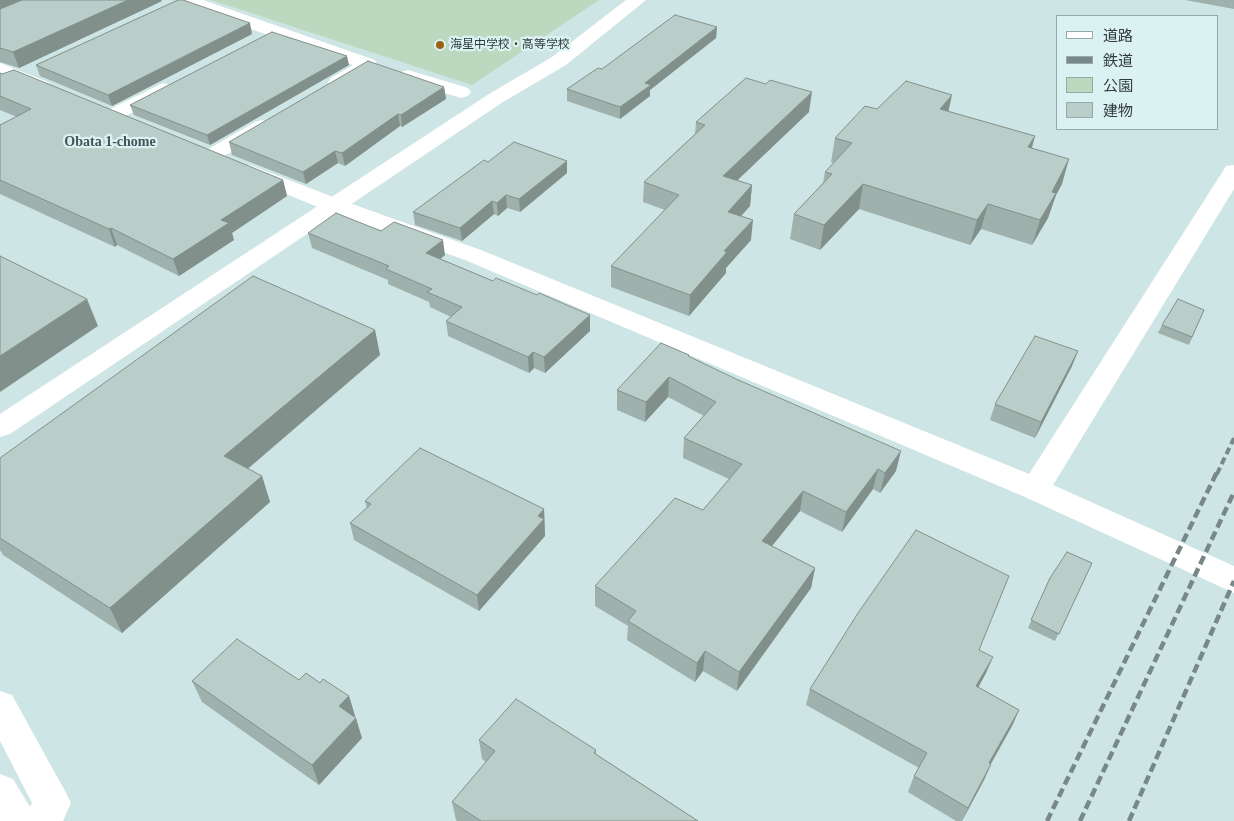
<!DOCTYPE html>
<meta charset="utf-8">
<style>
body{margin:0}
#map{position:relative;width:1234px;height:821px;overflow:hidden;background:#cee5e6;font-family:"Times New Roman","Noto Sans JP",serif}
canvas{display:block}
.legend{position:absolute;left:1056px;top:15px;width:162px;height:115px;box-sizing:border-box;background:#dbf2f3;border:1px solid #98a9aa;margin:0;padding:6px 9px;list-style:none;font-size:15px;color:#333c3d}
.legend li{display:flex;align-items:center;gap:10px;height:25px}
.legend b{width:25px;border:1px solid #98a9aa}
</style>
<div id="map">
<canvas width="1234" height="821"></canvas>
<ul class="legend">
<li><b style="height:6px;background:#fff"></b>道路</li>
<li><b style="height:6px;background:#788788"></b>鉄道</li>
<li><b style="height:14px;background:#bcd9bf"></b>公園</li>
<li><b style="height:14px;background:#b9cec8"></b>建物</li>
</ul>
</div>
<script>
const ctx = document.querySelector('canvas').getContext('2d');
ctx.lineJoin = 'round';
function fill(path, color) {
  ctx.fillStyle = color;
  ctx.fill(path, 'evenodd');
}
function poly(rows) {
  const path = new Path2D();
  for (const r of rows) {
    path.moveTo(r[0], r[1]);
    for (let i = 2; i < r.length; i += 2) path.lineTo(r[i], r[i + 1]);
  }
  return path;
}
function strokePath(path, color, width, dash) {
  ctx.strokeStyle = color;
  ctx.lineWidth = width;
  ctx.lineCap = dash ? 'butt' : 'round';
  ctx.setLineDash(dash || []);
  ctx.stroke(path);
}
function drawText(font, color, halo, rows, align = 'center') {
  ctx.font = font + ' "Times New Roman","Noto Sans JP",serif';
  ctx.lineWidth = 4.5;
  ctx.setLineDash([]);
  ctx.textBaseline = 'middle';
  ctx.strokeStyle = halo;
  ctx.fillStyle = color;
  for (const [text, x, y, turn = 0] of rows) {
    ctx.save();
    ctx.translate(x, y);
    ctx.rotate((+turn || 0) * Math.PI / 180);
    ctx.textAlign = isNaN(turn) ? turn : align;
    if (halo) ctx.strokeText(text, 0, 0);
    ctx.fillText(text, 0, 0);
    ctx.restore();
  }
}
const green = poly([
 [211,0,599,0,472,85]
]);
const street = poly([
 [177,0,203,0,375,60,377,64,375,68,345,86,338,88,331,86,328,82,331,78,353,65,180,4,177,0],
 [0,63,48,82,51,86,48,90,41,92,0,76,0,63],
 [408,70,468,88,471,92,468,96,461,98,401,80,398,76,401,72,408,70],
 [163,83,170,85,173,89,170,93,120,119,113,121,106,119,103,115,106,111,163,83],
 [262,120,269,122,272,126,269,130,219,159,212,161,205,159,201,155,205,151,255,122,262,120],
 [250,165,341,200,481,250,1029,474,1223,171,1226,166,1234,165,1234,189,1053,485,1234,566,1234,593,1025,497,465,260,325,210,242,176,239,171,242,166,250,165]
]);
const secondary = poly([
 [626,0,646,0,566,65,503,102,10,434,0,437,0,414,489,94,552,57,626,0]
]);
const highway = poly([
 [0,691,12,695,65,791,71,803,63,821,0,821,0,774,13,779,30,807,32,803,0,741,0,691]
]);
const railFar1 = poly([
 [1217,474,1234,438]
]);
const rail = poly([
 [1047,821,1217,472],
 [1080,821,1234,492],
 [1129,821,1234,581]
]);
const wall = poly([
 [0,0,162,1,19,68,0,62],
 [1185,0,1234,0,1234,9],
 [717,27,716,38,650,90,650,96,620,119,567,101,567,89,602,69],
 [252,34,112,106,40,76,36,65],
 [349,65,210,145,134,115,130,105],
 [0,73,283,180,287,196,232,233,234,240,179,276,117,245,115,247,0,194,0,125,17,117,0,110],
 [444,87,446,99,402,127,400,126,345,166,338,163,306,184,232,155,229,142],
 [877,109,948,111,1035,136,1032,148,1062,184,1056,195,1048,218,1032,245,981,229,970,245,859,209,820,250,790,239,794,214,823,183,825,172,834,163,831,162,835,138],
 [809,112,737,180,752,185,750,206,741,216,751,240,726,268,726,273,689,316,611,287,611,266,665,210,643,202,644,182,695,134,696,122],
 [488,162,567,173,520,212,507,208,498,216,494,214,462,241,415,225,413,212],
 [381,231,445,255,440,259,493,281,590,315,590,331,545,373,534,368,529,373,448,336,446,321,451,317,430,307,429,302,388,284,388,280,312,248,308,233],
 [1204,310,1189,345,1158,333,1162,325],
 [375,330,380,355,248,469,262,476,270,502,122,633,3,555,0,550,0,458],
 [1078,351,1072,366,1035,438,990,420,995,404],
 [689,355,689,357,896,471,880,493,873,489,842,532,800,511,772,546,815,568,811,588,737,691,703,671,695,682,627,640,628,626,595,606,595,586,703,510,729,479,683,458,684,438,704,416,668,397,645,422,617,410,617,390],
 [365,501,544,509,545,536,479,611,354,540,350,523,367,508],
 [1092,563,1055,641,1028,628,1050,578],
 [979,650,986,673,978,687,1019,710,1012,726,991,764,984,780,962,821,956,821,908,792,914,776,919,768,806,705,810,689],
 [299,680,320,683,349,696,355,716,354,717,362,738,319,785,202,702,192,681],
 [479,740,596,750,596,754,698,821,457,821,456,820,452,802,486,762,482,759]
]);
const shadedWall = poly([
 [0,0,25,0,0,11],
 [128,0,161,0,162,1,19,68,13,52],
 [250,23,252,34,112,106,108,95],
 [717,27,716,38,650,90,650,96,620,119,620,107,645,83],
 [347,56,349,65,210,145,207,135],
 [444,87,446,99,402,127,401,115],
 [812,92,809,112,721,196,723,176],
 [952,95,947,118,940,109],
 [398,114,400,126,345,166,342,153],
 [1035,136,1028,160,1028,147],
 [335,151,338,163,306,184,303,172],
 [1069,159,1062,184,1056,195,1048,218,1032,245,1040,220,1052,192],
 [567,161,567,173,520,212,519,199],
 [283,180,287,196,232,233,234,240,179,276,173,259,221,220],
 [863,184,859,209,820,250,824,225],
 [752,185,750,206,727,232,728,212],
 [506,195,507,208,498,216,497,203],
 [492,201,494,214,462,241,460,228],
 [988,204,981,229,970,245,977,220],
 [753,220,751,240,726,268,726,273,689,316,690,295,724,251],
 [111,228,117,245,115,247,109,229],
 [443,240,445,255,428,269,426,253],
 [87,299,98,326,0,392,0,356],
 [590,315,590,331,545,373,544,357],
 [375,330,380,355,233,481,224,456],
 [1078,351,1072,366,1035,438,1041,422],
 [533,352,534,368,529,373,528,357],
 [669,377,668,397,645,422,646,402],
 [901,451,896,471,880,493,885,473],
 [878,469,873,489,842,532,846,512],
 [262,476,270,502,122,633,110,608],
 [803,491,800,511,760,561,762,541],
 [544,509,545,536,479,611,477,595],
 [815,568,811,588,737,691,739,672],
 [705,651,703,671,695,682,697,663],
 [993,657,986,673,970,703,976,686],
 [349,696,355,716,346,726,339,706],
 [1019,710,1012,726,982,779,989,763],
 [356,718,362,738,319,785,312,765],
 [991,764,984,780,962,821,968,808]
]);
const building = poly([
 [22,0,128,0,13,52,0,48,0,9,22,0],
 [178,0,183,0,250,23,108,95,36,65,178,0],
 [675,15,717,27,645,83,651,85,620,107,567,89,598,68,602,69,675,15],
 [272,32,347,56,207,135,130,105,272,32],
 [368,61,444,87,401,115,398,114,342,153,335,151,303,172,229,142,368,61],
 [14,70,283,180,221,220,229,223,173,259,111,228,109,229,0,180,0,125,31,109,0,96,0,73,2,74,14,70],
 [746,78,766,84,770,80,812,92,723,176,752,185,728,212,753,220,724,251,727,252,690,295,611,266,679,195,644,182,705,125,696,122,746,78],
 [906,81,952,95,940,109,1035,136,1028,147,1069,159,1052,192,1056,193,1040,220,988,204,977,220,863,184,824,225,794,214,832,174,825,172,852,143,835,138,865,106,877,109,906,81],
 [514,142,567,161,519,199,506,195,497,203,492,201,460,228,413,212,484,160,488,162,514,142],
 [336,213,381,231,394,222,443,240,426,253,493,281,496,278,537,295,539,293,590,315,544,357,533,352,528,357,446,321,462,307,427,292,432,289,386,269,389,266,308,233,336,213],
 [0,256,87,299,0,356,0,256],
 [253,276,375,330,224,456,262,476,110,608,0,538,0,458,253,276],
 [1178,299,1204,310,1192,337,1162,325,1178,299],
 [1035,336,1078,351,1041,422,995,404,1035,336],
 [661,343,689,355,688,356,736,379,901,451,885,473,878,469,846,512,803,491,762,541,815,568,739,672,705,651,697,663,628,621,636,611,595,586,675,498,703,510,742,464,684,438,716,402,669,377,646,402,617,390,661,343],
 [420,448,544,509,538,516,544,519,477,595,350,523,371,504,365,501,420,448],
 [916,530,1009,576,979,650,993,657,976,686,1019,710,989,763,991,764,968,808,914,776,927,753,810,689,858,613,916,530],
 [1067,552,1092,563,1059,634,1031,620,1050,578,1067,552],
 [237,639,299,680,306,673,320,683,323,679,349,696,339,706,356,718,312,765,192,681,237,639],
 [516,699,596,750,594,753,698,821,481,821,452,802,495,751,479,740,516,699]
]);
const markers = [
 [440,45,5,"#976218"]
];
const farPoinames = [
 ["海星中学校・高等学校",450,45]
];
const farNeighbourhoodnames = [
 ["Obata 1-chome",110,142]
];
fill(green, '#bcd9bf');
fill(street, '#fff');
fill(secondary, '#fff');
fill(highway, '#fff');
strokePath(railFar1, '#788788', 4, [7, 4]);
strokePath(rail, '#788788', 4.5, [9, 4.5]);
fill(wall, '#9fb1ac');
fill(shadedWall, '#82908c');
fill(building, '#b9cec8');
strokePath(building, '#82908c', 1);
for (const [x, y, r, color] of markers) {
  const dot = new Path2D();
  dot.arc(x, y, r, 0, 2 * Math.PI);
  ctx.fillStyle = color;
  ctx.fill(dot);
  strokePath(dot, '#dbf2f3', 2);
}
drawText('12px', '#333c3d', '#dbf2f3', farPoinames, 'left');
drawText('bold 14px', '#425657', '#dbf2f3', farNeighbourhoodnames);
</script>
